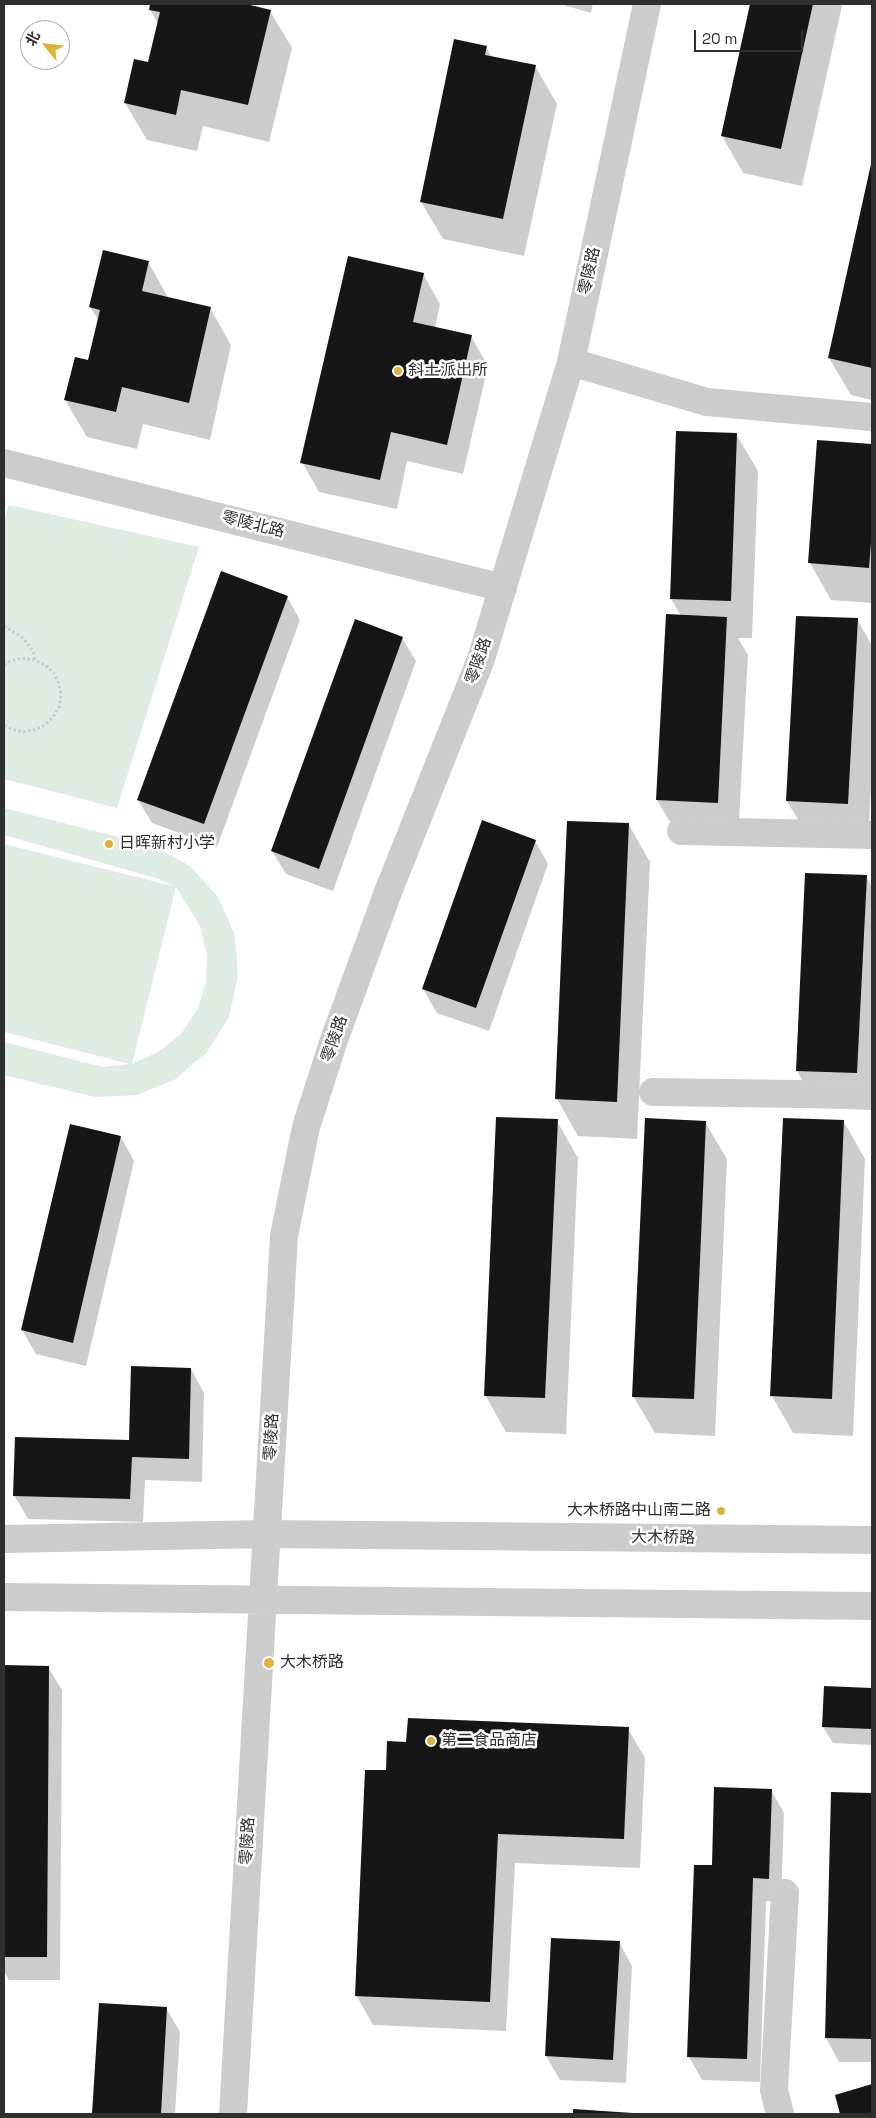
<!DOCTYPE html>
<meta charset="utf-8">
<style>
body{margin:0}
#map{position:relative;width:876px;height:2118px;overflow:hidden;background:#fff;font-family:"Space Grotesk","Noto Sans SC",sans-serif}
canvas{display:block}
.frame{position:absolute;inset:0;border:5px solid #2f2f2f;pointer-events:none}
.north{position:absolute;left:20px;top:20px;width:50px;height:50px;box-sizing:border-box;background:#fff;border:1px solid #acacac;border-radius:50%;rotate:298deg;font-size:14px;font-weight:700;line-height:20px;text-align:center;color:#2f2f2f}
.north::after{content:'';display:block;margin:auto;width:18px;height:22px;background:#dfb239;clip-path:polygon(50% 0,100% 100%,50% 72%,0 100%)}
.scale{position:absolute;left:694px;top:30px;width:109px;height:22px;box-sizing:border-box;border:2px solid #2f2f2f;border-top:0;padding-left:6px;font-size:15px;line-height:18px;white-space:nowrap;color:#2f2f2f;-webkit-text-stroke:4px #fff;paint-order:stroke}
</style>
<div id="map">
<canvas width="876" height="2118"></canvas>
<div class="frame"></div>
<div class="north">北</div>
<div class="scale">20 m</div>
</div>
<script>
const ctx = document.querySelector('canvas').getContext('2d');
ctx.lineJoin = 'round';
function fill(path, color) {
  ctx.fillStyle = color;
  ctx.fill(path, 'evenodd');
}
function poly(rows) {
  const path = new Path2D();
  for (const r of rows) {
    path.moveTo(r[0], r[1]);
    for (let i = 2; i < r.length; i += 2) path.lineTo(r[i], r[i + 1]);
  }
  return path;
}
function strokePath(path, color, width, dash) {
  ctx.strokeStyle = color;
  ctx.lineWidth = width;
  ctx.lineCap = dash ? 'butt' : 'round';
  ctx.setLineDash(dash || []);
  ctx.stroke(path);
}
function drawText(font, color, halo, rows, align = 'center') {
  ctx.font = font + ' "Space Grotesk","Noto Sans SC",sans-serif';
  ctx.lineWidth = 5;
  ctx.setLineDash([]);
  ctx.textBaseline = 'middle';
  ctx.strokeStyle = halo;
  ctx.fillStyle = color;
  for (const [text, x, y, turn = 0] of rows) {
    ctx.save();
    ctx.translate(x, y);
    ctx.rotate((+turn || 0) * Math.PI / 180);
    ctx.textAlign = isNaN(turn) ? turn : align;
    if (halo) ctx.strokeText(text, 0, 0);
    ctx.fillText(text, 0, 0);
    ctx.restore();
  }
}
const green = poly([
 [9,505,199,547,117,808,4,779,4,521],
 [4,808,154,846,190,866,218,897,235,935,238,976,229,1017,207,1052,176,1079,137,1095,95,1097,4,1075,4,1042,103,1067,130,1064,4,1032,4,844,173,886,159,879,4,835],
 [176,887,200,926,207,954,206,983,197,1010,181,1034,158,1052,132,1064]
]);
const shadow = poly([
 [151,4,240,4,270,11,292,48,269,142,203,126,197,151,147,140,125,103,149,64,158,24,150,9],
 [560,4,593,4,591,13],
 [751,4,840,4,842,6,802,186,743,173,722,136],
 [486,47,492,57,535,66,557,104,524,256,443,239,421,202],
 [872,166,872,400,851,395,829,358],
 [148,262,169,299,210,308,231,345,210,440,143,424,137,449,87,437,65,400,89,362,99,321,90,307],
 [423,274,440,304,435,328,471,336,488,366,463,474,407,461,397,509,319,492,302,462],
 [677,432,736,434,758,471,752,638,738,638,748,655,738,840,679,837,657,800,681,616,671,599],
 [819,441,872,445,872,603,831,600,810,563],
 [287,597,300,620,217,847,152,823,138,800],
 [798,617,857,619,872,646,872,769,868,841,809,838,787,801],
 [402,638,416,661,333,891,286,874,272,851],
 [569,822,629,825,650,862,637,1139,578,1136,557,1099],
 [535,841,548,864,489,1031,437,1013,423,989],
 [866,876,872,887,872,1110,818,1108,797,1071],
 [784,1119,844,1122,865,1159,853,1436,793,1433,772,1396],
 [557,1121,578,1158,566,1434,506,1432,485,1395],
 [705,1122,727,1159,715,1436,655,1433,633,1396],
 [121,1137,134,1161,86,1366,36,1354,22,1330],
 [191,1369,204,1393,202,1482,145,1480,143,1522,28,1519,14,1495,130,1442],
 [4,1667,48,1667,62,1690,60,1980,9,1980,4,1971],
 [825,1688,872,1690,872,1745,833,1743,823,1727],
 [628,1729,645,1758,640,1868,515,1863,506,2031,373,2025,356,1995,387,1771,408,1743],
 [771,1790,784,1813,781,1902,766,1901,760,2082,702,2080,689,2057,713,1866],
 [832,1794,872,1795,872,2062,839,2062,826,2038],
 [553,1939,619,1942,632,1966,626,2083,560,2080,546,2056],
 [100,2005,166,2008,180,2032,175,2114,93,2114],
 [872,2086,872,2114,841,2114,836,2096],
 [574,2111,632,2114,574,2114]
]);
const building = poly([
 [150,4,246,4,271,10,248,105,181,90,176,115,124,103,134,59,148,62,160,12,149,10],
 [750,4,813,4,781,149,721,136],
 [454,39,487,46,485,55,536,65,503,219,420,202],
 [871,164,872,164,872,368,828,358],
 [103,250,149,261,142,291,211,307,189,403,122,387,116,412,64,400,75,357,88,360,100,310,89,307],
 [348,256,424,273,413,322,472,335,447,445,391,432,380,480,300,463],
 [676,431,737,433,731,601,670,599],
 [817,440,872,444,872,529,869,568,808,563],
 [221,571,288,596,204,824,137,800],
 [666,614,727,617,718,803,656,800],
 [796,616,858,618,848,804,786,801],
 [355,619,403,637,319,869,271,851],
 [482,820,536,840,476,1008,422,989],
 [567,821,629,823,617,1102,555,1099],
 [805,873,867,875,857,1073,796,1071],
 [496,1117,558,1119,545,1398,484,1396],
 [645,1118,706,1121,694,1399,632,1397],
 [783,1118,844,1120,832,1399,770,1396],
 [70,1124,121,1136,73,1343,21,1330],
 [131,1366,191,1368,189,1459,132,1457,130,1499,13,1496,15,1437,129,1440],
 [4,1665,49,1666,47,1957,4,1957],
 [824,1686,872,1688,872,1729,822,1727],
 [408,1718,629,1727,624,1839,498,1834,490,2002,355,1996,365,1770,386,1770,387,1741,406,1742],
 [714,1787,772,1789,769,1879,753,1878,747,2059,687,2057,694,1865,712,1865],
 [831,1792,872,1793,872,2039,825,2038],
 [551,1938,620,1941,613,2060,545,2056],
 [99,2003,167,2007,161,2114,92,2114],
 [872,2084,872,2114,840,2114,835,2095],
 [573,2109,633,2113,633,2114,573,2114]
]);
const path = poly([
 [4,626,23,638,33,651,35,660],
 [4,665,10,661,22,658,35,660,45,665,54,673,59,684,61,695,59,707,53,717,45,725,34,730,22,732,11,729,4,725]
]);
const minor = poly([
 [571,362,707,402,872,417],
 [4,463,503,588],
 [681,831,872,835],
 [653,1092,872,1095],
 [4,1539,266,1534,872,1540],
 [4,1597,872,1606],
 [233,2114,284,1236,306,1127,334,1040,388,892,481,659,571,362,647,4],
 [780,2114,774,2090,785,1893]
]);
const markers = [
 [398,371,5,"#dfb239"],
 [109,844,5,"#dfb239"],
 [721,1511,5,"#dfb239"],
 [269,1663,6,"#dfb239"],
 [431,1741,5,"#dfb239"]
];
const streetNames = [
 ["零陵路",590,271,-78],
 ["零陵北路",253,525,14],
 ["零陵路",479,661,-71],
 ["零陵路",335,1039,-71],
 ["零陵路",272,1437,-87],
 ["大木桥路",663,1538,1],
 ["零陵路",248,1841,-87]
];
const poiNames = [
 ["斜土派出所",408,371],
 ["日晖新村小学",119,844],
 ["大木桥路中山南二路",711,1511,"right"],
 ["大木桥路",280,1663],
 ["第二食品商店",441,1741]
];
fill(green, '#deece2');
fill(shadow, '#0003');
fill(building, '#161616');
strokePath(path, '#ccc', 3, [2.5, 2.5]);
strokePath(minor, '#ccc', 28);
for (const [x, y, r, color] of markers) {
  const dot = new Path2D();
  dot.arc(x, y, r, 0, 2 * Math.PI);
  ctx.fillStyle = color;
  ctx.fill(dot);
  strokePath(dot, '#fff', 2);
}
drawText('16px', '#2f2f2f', '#fff', streetNames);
drawText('16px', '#2f2f2f', '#fff', poiNames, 'left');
</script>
